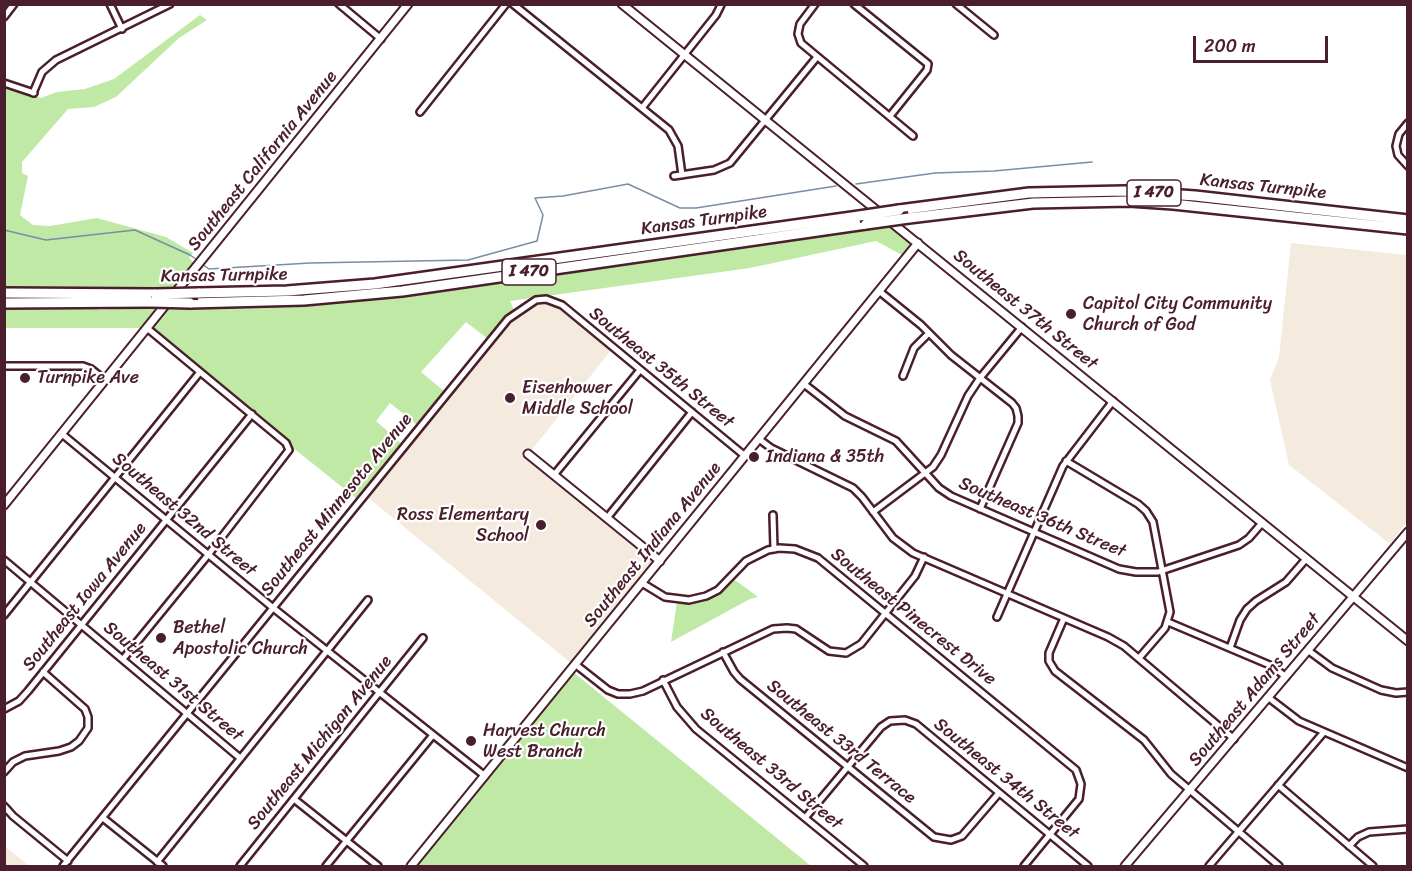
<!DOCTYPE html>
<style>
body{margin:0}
#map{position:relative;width:1412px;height:871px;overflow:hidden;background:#fff;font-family:Sriracha,sans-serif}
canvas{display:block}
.frame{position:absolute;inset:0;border:6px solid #4a1f2b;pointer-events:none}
.scale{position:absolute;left:1193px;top:36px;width:135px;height:27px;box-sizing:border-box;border:3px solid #4a1f2b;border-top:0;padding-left:8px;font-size:18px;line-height:21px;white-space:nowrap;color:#4a1f2b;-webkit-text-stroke:4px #fff;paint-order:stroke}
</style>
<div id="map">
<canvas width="1412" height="871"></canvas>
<div class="frame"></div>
<div class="scale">200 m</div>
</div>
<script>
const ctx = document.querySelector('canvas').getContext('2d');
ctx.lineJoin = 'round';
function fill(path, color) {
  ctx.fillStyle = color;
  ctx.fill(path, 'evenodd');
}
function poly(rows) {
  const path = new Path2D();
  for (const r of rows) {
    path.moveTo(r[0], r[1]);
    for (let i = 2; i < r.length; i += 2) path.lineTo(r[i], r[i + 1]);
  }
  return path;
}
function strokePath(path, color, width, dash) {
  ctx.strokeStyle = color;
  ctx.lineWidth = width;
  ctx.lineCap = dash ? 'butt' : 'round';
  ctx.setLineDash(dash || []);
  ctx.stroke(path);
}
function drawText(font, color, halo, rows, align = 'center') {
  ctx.font = font + ' Sriracha,sans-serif';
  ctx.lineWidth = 4.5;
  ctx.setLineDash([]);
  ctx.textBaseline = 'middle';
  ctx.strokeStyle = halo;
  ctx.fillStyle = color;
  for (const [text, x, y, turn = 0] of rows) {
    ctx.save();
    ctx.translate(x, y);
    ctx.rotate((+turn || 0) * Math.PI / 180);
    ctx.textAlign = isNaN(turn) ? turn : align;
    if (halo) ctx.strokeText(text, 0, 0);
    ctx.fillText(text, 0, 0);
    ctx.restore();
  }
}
const built = poly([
 [1291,243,1407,255,1407,521,1390,544,1289,465,1270,380,1279,357],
 [547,303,559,307,612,349,531,451,525,447,522,451,655,561,572,664,366,496,509,322,531,307],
 [5,846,29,866,5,866]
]);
const green = poly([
 [200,15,207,20,179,38,116,97,94,107,68,109,22,162,22,173,28,176,20,215,33,225,50,226,97,218,166,237,193,253,189,258,195,264,175,289,5,288,4,86,41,98,57,92,85,89,114,79],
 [889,224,911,241,912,244,902,255,876,241,750,268,510,301,514,310,503,319,488,339,466,322,421,372,444,391,416,424,390,403,376,421,401,443,357,499,292,447,291,442,155,331,154,328,154,325,169,306,249,307,341,301,407,295],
 [159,306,142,328,5,328,4,307,92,307,100,310],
 [735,580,758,597,750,599,671,642,677,602,690,603,714,597],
 [573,672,669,750,811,866,417,866]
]);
const stream = poly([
 [856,184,935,173,994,171,1092,162],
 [4,230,46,240,135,230,190,255,199,261],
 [202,264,209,269,310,263,468,260,537,241,543,215,535,198,563,196,628,184,680,208,696,208,836,186]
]);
const street = poly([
 [110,4,122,29],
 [339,4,381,39],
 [513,4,669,130,678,146,682,175],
 [815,4,800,24,798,34,801,43,913,136],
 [854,4,928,64,927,70,890,116],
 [956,4,994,35],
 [4,17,14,4],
 [4,83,34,93],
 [33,93,42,72,56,60,170,4],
 [642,108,716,15,721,5],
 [420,112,506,4],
 [1408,123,1399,134,1396,146,1398,155,1408,166],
 [674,176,714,170,730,163,817,57],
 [879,291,921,325,951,355,1012,403,1016,408,1018,416,1018,423,980,509],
 [4,366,83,366,91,369,105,380],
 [903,376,914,348,929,333],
 [804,384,845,416,896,441,939,488,951,496,1119,569,1136,572,1158,572,1239,545,1249,538,1262,523],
 [62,434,272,607,485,776],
 [759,439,771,448,853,488,862,497,893,538,913,553,1108,637,1124,646,1234,739],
 [1066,461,1138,504,1146,511,1153,522,1170,612,1165,628,1139,658],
 [554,475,640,370],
 [873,512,933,467,941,455,968,396,980,378,1022,327],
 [773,515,774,549],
 [607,518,692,412],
 [4,560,240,758],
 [642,583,665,597,689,600,706,596,718,590,746,561,768,550,779,548,795,549,818,558,1076,770,1081,784,1079,799,1024,866],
 [4,615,200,372],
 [997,617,1063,466,1113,401],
 [1064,618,1049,653,1049,661,1055,671,1144,740,1171,774,1279,866],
 [1168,622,1272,666,1286,677],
 [1230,648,1240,620,1247,609,1256,601,1286,582,1306,559],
 [1309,651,1332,668,1381,690,1396,693,1408,692],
 [723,652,734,672,740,679,934,837,951,840,962,836,999,793],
 [123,659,208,555,289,450,286,443,147,328],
 [575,664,608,690,618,694,630,694,643,691,773,629,787,628,796,629,829,651,846,653,861,644,915,576,924,557],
 [663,680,677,707,696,729,864,866],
 [1269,698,1299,721,1408,768],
 [4,709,19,701,28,691,252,414],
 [4,772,13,762,25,756,59,751,71,747,79,741,88,728,88,717,85,709,43,672],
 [1278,785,1373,866],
 [294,799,378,866],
 [4,806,13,816,68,861],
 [103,818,163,866],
 [805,818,881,727,890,721,905,720,916,724,1088,866],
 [1349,846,1358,837,1369,832,1408,829],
 [157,862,368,600],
 [63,866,508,319,536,300,546,299,562,305,745,456],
 [240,866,423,638],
 [326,866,433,735],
 [1209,866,1324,732]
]);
const secondary = poly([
 [622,4,1408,641],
 [528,454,660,561],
 [4,505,408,4],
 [411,866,918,243],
 [1125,866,1408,532]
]);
const highway = poly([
 [899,210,1029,193,1124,191,1195,196,1408,220],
 [909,218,1033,203,1129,201,1173,204,1408,229],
 [4,293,155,294],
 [198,293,287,291,375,284,859,216],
 [4,303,151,302],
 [190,303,304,300,402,291,866,224]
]);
const highwayBridge = poly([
 [859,216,899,210],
 [866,224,909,218],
 [155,294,198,293],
 [151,302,190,303]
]);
const markers = [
 [1071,314,6,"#4a1f2b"],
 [25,378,6,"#4a1f2b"],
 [510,398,6,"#4a1f2b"],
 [754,457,6,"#4a1f2b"],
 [541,525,6,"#4a1f2b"],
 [161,638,6,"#4a1f2b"],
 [471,741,6,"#4a1f2b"]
];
const shields = [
 [1154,193,54],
 [529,272,54]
];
const shieldNames = [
 ["I 470",1154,193],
 ["I 470",529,272]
];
const streetNames = [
 ["Southeast California Avenue",263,161,-51],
 ["Kansas Turnpike",1263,187,6],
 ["Kansas Turnpike",704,221,-8],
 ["Kansas Turnpike",224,276,-1],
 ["Southeast 37th Street",1025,310,39],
 ["Southeast 35th Street",661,368,39],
 ["Southeast Minnesota Avenue",337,505,-51],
 ["Southeast 32nd Street",184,515,40],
 ["Southeast 36th Street",1042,518,23],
 ["Southeast Indiana Avenue",653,545,-51],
 ["Southeast Iowa Avenue",85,597,-51],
 ["Southeast Pinecrest Drive",913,617,39],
 ["Southeast 31st Street",173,682,40],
 ["Southeast Adams Street",1255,690,-50],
 ["Southeast 33rd Terrace",841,742,39],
 ["Southeast Michigan Avenue",320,743,-51],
 ["Southeast 33rd Street",771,769,40],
 ["Southeast 34th Street",1006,779,39]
];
const poiNames = [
 ["Capitol City Community",1083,304],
 ["Church of God",1083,325],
 ["Turnpike Ave",37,378],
 ["Eisenhower",522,388],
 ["Middle School",522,409],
 ["Indiana & 35th",766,457],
 ["Ross Elementary",529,515,"right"],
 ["School",529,536,"right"],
 ["Bethel",173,628],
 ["Apostolic Church",173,649],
 ["Harvest Church",483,731],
 ["West Branch",483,752]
];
fill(built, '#f4ebde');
fill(green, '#bfe9a5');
strokePath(stream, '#798da7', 1.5);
strokePath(street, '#4a1f2b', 10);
strokePath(secondary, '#4a1f2b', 11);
strokePath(highway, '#4a1f2b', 14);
strokePath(street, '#fff', 5);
strokePath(secondary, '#fff', 7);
strokePath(highway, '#fff', 9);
strokePath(highwayBridge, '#4a1f2b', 14, []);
strokePath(highwayBridge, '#fff', 9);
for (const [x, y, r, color] of markers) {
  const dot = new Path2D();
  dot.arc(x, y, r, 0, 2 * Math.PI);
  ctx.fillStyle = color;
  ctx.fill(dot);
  strokePath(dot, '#fff', 2);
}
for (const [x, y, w] of shields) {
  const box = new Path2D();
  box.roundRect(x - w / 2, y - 13, w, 26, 4.5);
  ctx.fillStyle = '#fff';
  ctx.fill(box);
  strokePath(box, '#4a1f2b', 1.5);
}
drawText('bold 16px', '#4a1f2b', null, shieldNames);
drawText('18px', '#4a1f2b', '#fff', streetNames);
drawText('18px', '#4a1f2b', '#fff', poiNames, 'left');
</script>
